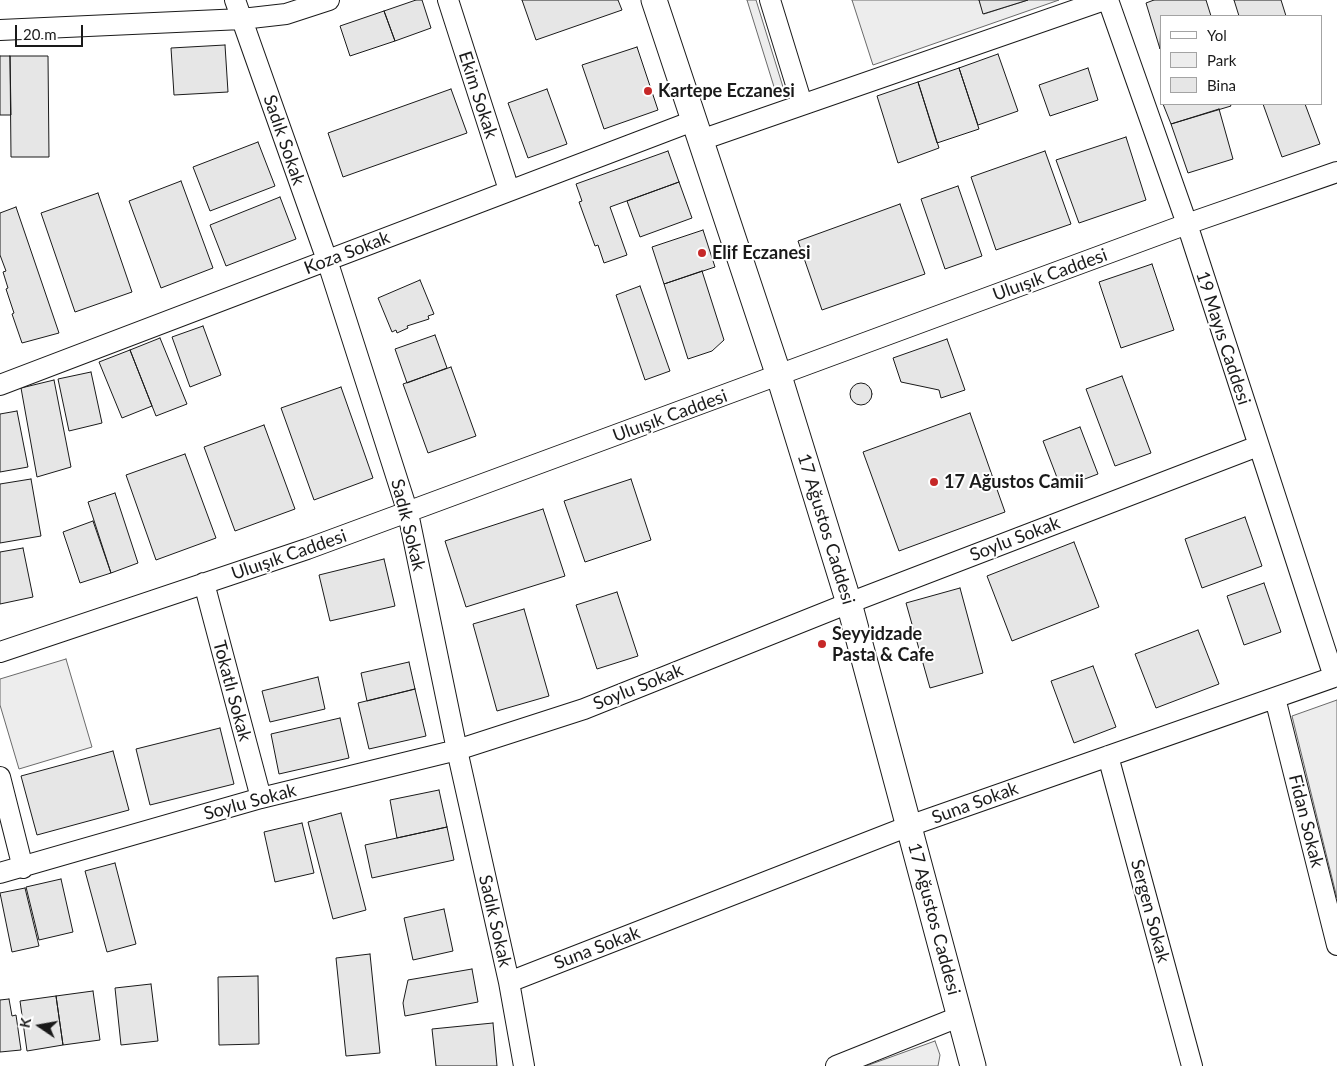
<!DOCTYPE html>
<meta charset="utf-8">
<style>
body{margin:0}
#map{position:relative;width:1337px;height:1066px;overflow:hidden;background:#fff;font-family:Lato,sans-serif}
canvas{display:block}
.legend{position:absolute;left:1160px;top:15px;width:162px;height:90px;box-sizing:border-box;background:#fff;border:1px solid #a3a3a3;margin:0;padding:6px 9px;list-style:none;font-size:15px;color:#1a1a1a}
.legend li{display:flex;align-items:center;gap:10px;height:25px}
.legend b{width:25px;border:1px solid #a3a3a3}
.north{position:absolute;left:15px;top:1001px;width:50px;height:50px;-webkit-text-stroke:4px #fff;paint-order:stroke;rotate:282deg;font-size:14px;font-weight:700;line-height:20px;text-align:center;color:#1a1a1a}
.north::after{content:'';display:block;margin:auto;width:18px;height:22px;background:#1a1a1a;clip-path:polygon(50% 0,100% 100%,50% 72%,0 100%)}
.scale{position:absolute;left:15px;top:25px;width:68px;height:22px;box-sizing:border-box;border:2px solid #1a1a1a;border-top:0;padding-left:6px;font-size:15px;line-height:18px;white-space:nowrap;color:#1a1a1a;-webkit-text-stroke:4px #fff;paint-order:stroke}
</style>
<div id="map">
<canvas width="1337" height="1066"></canvas>
<ul class="legend">
<li><b style="height:6px;background:#fff"></b>Yol</li>
<li><b style="height:14px;background:#ededed"></b>Park</li>
<li><b style="height:14px;background:#e6e6e6"></b>Bina</li>
</ul>
<div class="north">K</div>
<div class="scale">20 m</div>
</div>
<script>
const ctx = document.querySelector('canvas').getContext('2d');
ctx.lineJoin = 'round';
function fill(path, color) {
  ctx.fillStyle = color;
  ctx.fill(path, 'evenodd');
}
function poly(rows) {
  const path = new Path2D();
  for (const r of rows) {
    if (r.length === 3) {
      path.moveTo(r[0] + r[2], r[1]);
      path.arc(r[0], r[1], r[2], 0, 2 * Math.PI);
      continue;
    }
    path.moveTo(r[0], r[1]);
    for (let i = 2; i < r.length; i += 2) path.lineTo(r[i], r[i + 1]);
  }
  return path;
}
function strokePath(path, color, width, dash) {
  ctx.strokeStyle = color;
  ctx.lineWidth = width;
  ctx.lineCap = dash ? 'butt' : 'round';
  ctx.setLineDash(dash || []);
  ctx.stroke(path);
}
function drawText(font, color, halo, rows, align = 'center') {
  ctx.font = font + ' Lato,sans-serif';
  ctx.lineWidth = 4;
  ctx.setLineDash([]);
  ctx.textBaseline = 'middle';
  ctx.strokeStyle = halo;
  ctx.fillStyle = color;
  for (const [text, x, y, turn = 0] of rows) {
    ctx.save();
    ctx.translate(x, y);
    ctx.rotate((+turn || 0) * Math.PI / 180);
    ctx.textAlign = isNaN(turn) ? turn : align;
    if (halo) ctx.strokeText(text, 0, 0);
    ctx.fillText(text, 0, 0);
    ctx.restore();
  }
}
const green = poly([
 [747,0,756,0,783,87,775,90,747,0],
 [852,0,979,0,984,14,1028,0,1059,0,873,65,852,0],
 [66,659,92,747,19,769,0,705,0,679,66,659],
 [1337,700,1337,898,1292,716,1337,700],
 [935,1041,940,1055,938,1066,866,1066,935,1041]
]);
const building = poly([
 [416,0,422,0,431,28,395,41,384,11,416,0],
 [522,0,618,0,622,10,536,40,522,0],
 [979,0,1028,0,983,14,979,0],
 [1154,0,1206,0,1211,16,1161,16,1160,49,1146,3,1154,0],
 [1234,0,1281,0,1286,16,1239,16,1234,0],
 [384,11,395,41,350,56,340,26,384,11],
 [225,45,228,92,174,95,171,48,225,45],
 [637,47,658,110,604,129,582,65,637,47],
 [998,54,1018,111,978,125,959,68,998,54],
 [0,56,10,56,11,115,0,115,0,56],
 [10,56,48,56,49,157,11,157,10,56],
 [959,68,979,129,937,143,918,82,959,68],
 [1088,68,1098,100,1050,116,1039,85,1088,68],
 [918,82,939,148,898,163,877,96,918,82],
 [451,89,467,133,343,177,328,133,451,89],
 [547,89,567,144,528,158,508,103,547,89],
 [1163,104,1230,104,1231,106,1171,124,1163,104],
 [1263,104,1305,104,1320,144,1282,157,1263,104],
 [1219,109,1233,159,1188,173,1171,124,1219,109],
 [1126,137,1146,200,1079,223,1056,160,1126,137],
 [258,142,275,186,210,211,193,167,258,142],
 [668,151,679,182,610,207,627,255,604,263,598,245,595,246,579,202,582,201,576,184,668,151],
 [1045,151,1071,224,996,250,971,177,1045,151],
 [181,181,213,268,161,288,129,201,181,181],
 [679,182,692,218,640,237,627,201,679,182],
 [958,186,982,256,945,269,921,199,958,186],
 [98,193,132,292,75,312,41,213,98,193],
 [280,197,296,239,226,266,210,225,280,197],
 [900,204,925,274,822,310,798,241,900,204],
 [16,207,59,333,22,343,12,314,14,313,6,289,8,288,3,272,6,271,0,255,0,213,16,207],
 [703,230,715,267,664,284,652,247,703,230],
 [1152,264,1174,330,1121,348,1099,282,1152,264],
 [702,271,724,340,712,351,688,359,664,284,702,271],
 [420,280,434,314,428,316,429,319,407,326,408,328,397,333,396,330,392,332,378,298,420,280],
 [640,286,670,371,645,380,616,295,640,286],
 [203,326,221,375,190,387,172,337,203,326],
 [435,335,447,368,407,383,395,349,435,335],
 [160,338,187,404,156,416,130,350,160,338],
 [947,339,965,390,941,398,939,390,901,382,893,358,947,339],
 [130,350,152,406,122,418,99,362,130,350],
 [451,367,476,436,428,453,403,384,451,367],
 [91,372,102,423,69,431,58,379,91,372],
 [1122,376,1151,453,1115,466,1086,389,1122,376],
 [54,380,71,467,37,477,21,388,54,380],
 [861,394,11],
 [341,387,373,478,314,500,281,408,341,387],
 [17,411,28,467,0,472,0,414,17,411],
 [970,413,1005,512,899,551,863,452,970,413],
 [264,425,295,509,235,531,204,447,264,425],
 [1080,427,1098,474,1061,488,1043,441,1080,427],
 [185,454,216,538,156,560,126,475,185,454],
 [31,479,41,536,0,543,0,484,31,479],
 [631,479,651,540,585,562,564,501,631,479],
 [115,493,138,563,111,573,88,502,115,493],
 [543,509,565,576,466,607,445,541,543,509],
 [1245,517,1262,566,1202,588,1185,539,1245,517],
 [93,521,111,573,80,583,63,532,93,521],
 [1074,542,1099,607,1012,641,987,576,1074,542],
 [23,548,33,597,0,604,0,552,23,548],
 [384,559,395,606,330,621,319,575,384,559],
 [1264,583,1281,632,1244,645,1227,596,1264,583],
 [960,588,983,673,930,688,906,603,960,588],
 [617,592,638,656,597,669,576,605,617,592],
 [524,609,549,696,497,711,473,624,524,609],
 [1198,630,1219,684,1156,708,1135,654,1198,630],
 [409,662,415,689,367,701,361,673,409,662],
 [1093,666,1116,727,1074,743,1051,681,1093,666],
 [318,677,325,709,270,722,262,691,318,677],
 [415,689,426,736,369,749,358,703,415,689],
 [340,718,349,758,279,774,271,734,340,718],
 [220,728,234,784,150,805,136,749,220,728],
 [113,751,129,810,37,835,21,776,113,751],
 [439,790,447,827,397,838,390,800,439,790],
 [341,813,366,910,333,919,308,822,341,813],
 [302,823,314,873,275,882,264,832,302,823],
 [447,827,454,860,372,878,365,845,447,827],
 [115,863,136,944,107,952,85,871,115,863],
 [61,879,73,932,39,940,26,887,61,879],
 [25,888,39,946,12,952,0,893,25,888],
 [444,909,453,951,413,960,404,918,444,909],
 [370,954,380,1053,346,1056,336,958,370,954],
 [472,969,478,1002,405,1016,403,1003,408,980,472,969],
 [258,976,259,1044,219,1045,218,977,258,976],
 [151,984,158,1041,121,1045,115,988,151,984],
 [93,991,100,1040,63,1045,56,996,93,991],
 [56,996,63,1045,27,1051,20,1001,56,996],
 [9,999,12,1016,16,1015,21,1050,0,1052,0,1000,9,999],
 [493,1023,497,1066,436,1066,432,1029,493,1023]
]);
const minor = poly([
 [235,0,327,260,408,513,457,750,509,982,524,1066],
 [448,0,509,190],
 [770,0,802,104],
 [1108,0,1187,224,1334,677],
 [0,30,242,19,286,14,329,0],
 [701,140,1104,0],
 [0,385,693,121],
 [204,583,261,798],
 [0,652,307,549,1187,224,1337,172],
 [1275,698,1337,945],
 [1108,756,1192,1066],
 [0,777,23,868],
 [0,873,261,798,457,750,584,709,849,603,1258,446],
 [509,982,909,826,1337,676],
 [836,1066,961,1016]
]);
const tertiary = poly([
 [654,0,779,376,849,603,973,1066]
]);
const markers = [
 [648,91,5,"#c62828"],
 [702,253,5,"#c62828"],
 [934,482,5,"#c62828"],
 [822,644,5,"#c62828"]
];
const poiNames = [
 ["Kartepe Eczanesi",658,91],
 ["Elif Eczanesi",712,253],
 ["17 Ağustos Camii",944,482],
 ["Seyyidzade",832,634],
 ["Pasta & Cafe",832,655]
];
const streetNames = [
 ["Ekim Sokak",478,95,72],
 ["Sadık Sokak",284,140,71],
 ["Koza Sokak",347,253,-21],
 ["Uluışık Caddesi",1050,275,-20],
 ["19 Mayıs Caddesi",1223,338,72],
 ["Uluışık Caddesi",670,416,-20],
 ["Sadık Sokak",408,525,76],
 ["17 Ağustos Caddesi",826,529,73],
 ["Soylu Sokak",1015,539,-21],
 ["Uluışık Caddesi",289,555,-19],
 ["Soylu Sokak",638,687,-22],
 ["Tokatlı Sokak",232,691,75],
 ["Soylu Sokak",250,802,-15],
 ["Suna Sokak",975,803,-20],
 ["Fidan Sokak",1306,821,76],
 ["Sergen Sokak",1150,911,75],
 ["17 Ağustos Caddesi",934,919,75],
 ["Sadık Sokak",495,921,77],
 ["Suna Sokak",597,948,-21]
];
fill(green, '#ededed');
strokePath(green, '#6a6a6a', 1);
fill(building, '#e6e6e6');
strokePath(building, '#1a1a1a', 1);
strokePath(minor, '#1a1a1a', 22);
strokePath(tertiary, '#1a1a1a', 27);
strokePath(minor, '#fff', 20);
strokePath(tertiary, '#fff', 25);
for (const [x, y, r, color] of markers) {
  const dot = new Path2D();
  dot.arc(x, y, r, 0, 2 * Math.PI);
  ctx.fillStyle = color;
  ctx.fill(dot);
  strokePath(dot, '#fff', 2);
}
drawText('bold 18px', '#1a1a1a', '#fff', poiNames, 'left');
drawText('18px', '#1a1a1a', '#fff', streetNames);
</script>
